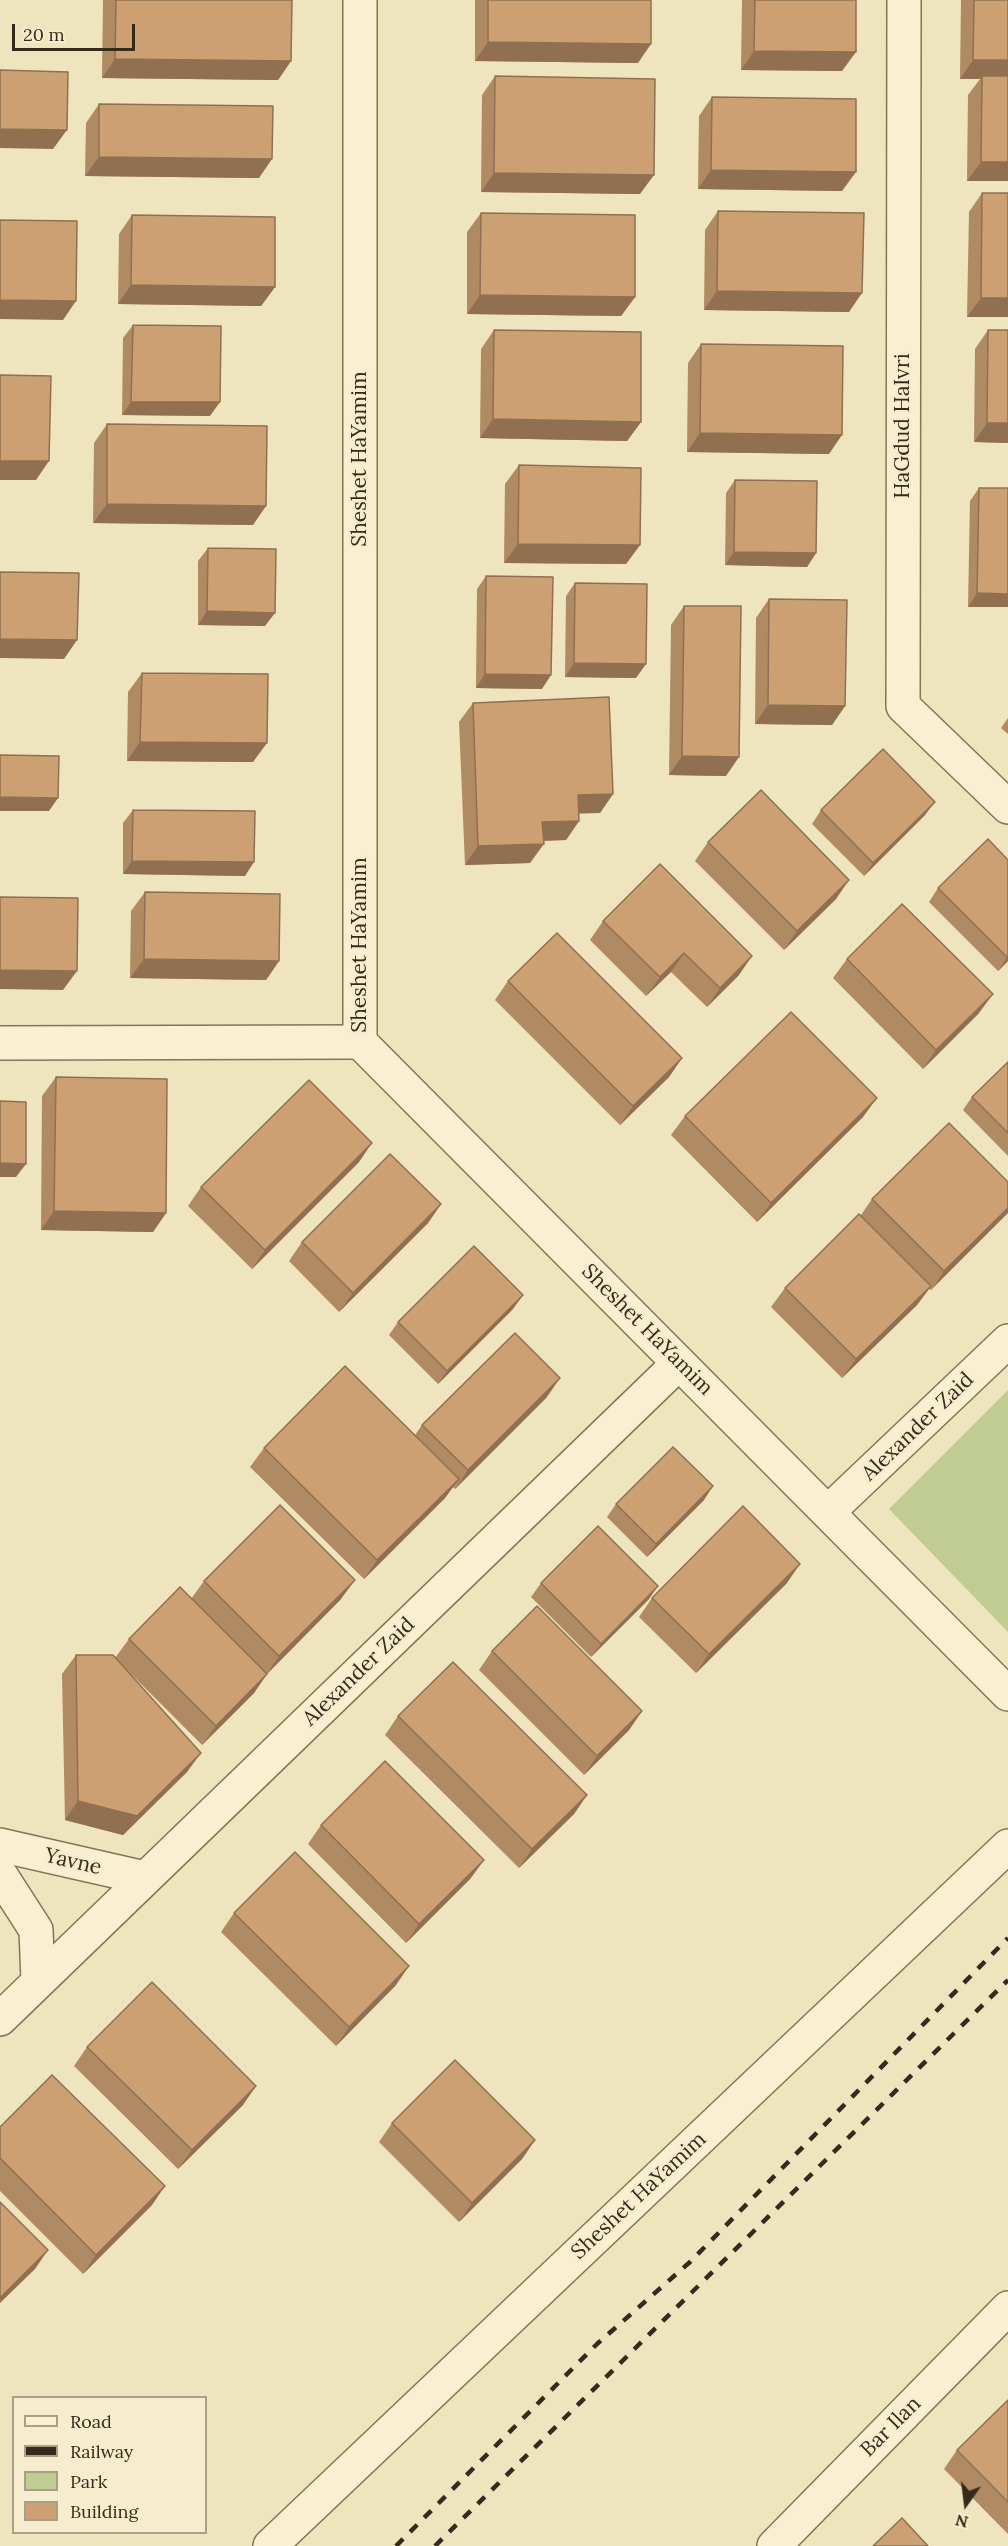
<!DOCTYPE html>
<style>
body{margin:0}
#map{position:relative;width:1008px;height:2546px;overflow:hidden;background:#eee4be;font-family:Lora,serif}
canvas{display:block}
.legend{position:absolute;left:12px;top:2396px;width:195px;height:138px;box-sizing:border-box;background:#f6edce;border:2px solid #a99f87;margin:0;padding:8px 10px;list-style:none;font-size:18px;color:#362a1c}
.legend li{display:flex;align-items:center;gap:12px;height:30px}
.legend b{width:30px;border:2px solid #a99f87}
.north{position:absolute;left:936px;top:2474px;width:60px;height:60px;-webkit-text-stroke:4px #f6edce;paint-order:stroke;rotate:194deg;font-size:16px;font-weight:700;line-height:24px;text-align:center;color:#362a1c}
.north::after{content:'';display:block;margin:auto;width:21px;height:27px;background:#362a1c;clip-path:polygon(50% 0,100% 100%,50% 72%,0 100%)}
.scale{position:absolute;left:12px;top:24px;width:123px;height:27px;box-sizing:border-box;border:3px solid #362a1c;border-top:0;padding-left:8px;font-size:18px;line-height:21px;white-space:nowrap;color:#362a1c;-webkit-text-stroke:4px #f6edce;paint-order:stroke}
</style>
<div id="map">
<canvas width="1008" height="2546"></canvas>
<ul class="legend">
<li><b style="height:8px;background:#f9f0d1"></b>Road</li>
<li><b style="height:8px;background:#362a1c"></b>Railway</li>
<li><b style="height:16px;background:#c1cc92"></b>Park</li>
<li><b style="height:16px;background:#cda073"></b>Building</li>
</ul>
<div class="north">N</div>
<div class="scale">20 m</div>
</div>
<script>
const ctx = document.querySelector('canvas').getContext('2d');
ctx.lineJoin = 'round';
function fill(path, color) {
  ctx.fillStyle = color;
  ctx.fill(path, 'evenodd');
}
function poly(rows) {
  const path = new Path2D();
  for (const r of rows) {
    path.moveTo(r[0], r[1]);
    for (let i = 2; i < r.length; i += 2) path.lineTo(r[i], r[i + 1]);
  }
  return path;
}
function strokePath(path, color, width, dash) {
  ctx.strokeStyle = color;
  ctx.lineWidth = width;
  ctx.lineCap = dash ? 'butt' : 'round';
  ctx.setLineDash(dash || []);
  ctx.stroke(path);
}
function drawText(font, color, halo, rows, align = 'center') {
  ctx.font = font + ' Lora,serif';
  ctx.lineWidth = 5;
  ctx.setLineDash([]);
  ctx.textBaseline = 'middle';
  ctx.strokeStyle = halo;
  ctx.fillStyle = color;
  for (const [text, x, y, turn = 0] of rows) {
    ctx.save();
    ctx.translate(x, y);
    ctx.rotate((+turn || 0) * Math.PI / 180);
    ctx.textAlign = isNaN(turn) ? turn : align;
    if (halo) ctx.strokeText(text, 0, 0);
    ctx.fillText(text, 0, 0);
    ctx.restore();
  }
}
const green = poly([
 [1008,1390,1008,1632,889,1509]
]);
const minor = poly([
 [904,0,903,706,1008,807],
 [0,1043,360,1042],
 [679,1363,1008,1694],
 [828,1512,1008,1341],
 [0,1845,145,1878],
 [270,2546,1008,1846],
 [774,2546,1008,2308]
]);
const tertiary = poly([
 [0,1874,36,1930,38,1981],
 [0,2019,679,1363,360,1042,360,0]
]);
const rail = poly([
 [396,2546,597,2344,690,2262,1008,1938],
 [435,2546,1008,1980]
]);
const wall = poly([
 [103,0,292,0,291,61,278,80,102,78],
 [475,0,651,0,638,63,475,61],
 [742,0,856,0,842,71,741,70],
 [961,0,1008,0,1008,181,967,181,968,95,980,79,960,79],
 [495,76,640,194,481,192,482,95],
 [712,97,842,191,698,189,699,116],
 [99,104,259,178,85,176,86,123],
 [982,193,1008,193,1008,317,967,317,969,212],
 [718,211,849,312,704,310,705,230],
 [481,213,635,297,621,316,467,314,467,232],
 [132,215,275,287,261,306,118,304,119,234],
 [133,325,210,416,122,415,123,338],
 [494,330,641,422,627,441,480,438,481,349],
 [988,330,1008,330,1008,443,974,442,975,349],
 [701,344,829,454,687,452,688,363],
 [107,424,253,525,93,523,94,443],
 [519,465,640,545,626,564,504,563,505,484],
 [735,480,816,553,807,567,725,565,726,493],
 [979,488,1008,488,1008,607,968,607,970,501],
 [208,548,265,626,198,625,198,561],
 [486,576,542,689,476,688,477,589],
 [575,583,636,678,565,677,566,596],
 [769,599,845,706,832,725,755,724,756,618],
 [684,606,726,776,669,775,671,625],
 [142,673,253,762,127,761,128,692],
 [473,703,613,794,600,813,579,813,579,821,566,840,543,841,530,863,465,865,459,722],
 [1008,718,1008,734,1001,728],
 [133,810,245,876,123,874,123,823],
 [821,810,925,815,864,876,812,824],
 [708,842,836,899,784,950,695,861],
 [1008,860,1008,961,998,971,929,902,938,888],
 [145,892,279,961,266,980,130,978,131,911],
 [603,921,739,975,707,1007,671,972,646,996,590,940],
 [847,959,979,1013,923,1069,833,978],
 [508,981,682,1058,669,1077,620,1125,495,1000],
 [1008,1062,1008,1156,963,1110,972,1097],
 [56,1077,166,1213,153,1232,41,1230,42,1096],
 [685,1116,863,1117,757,1222,671,1135],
 [359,1162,252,1269,188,1206,201,1187],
 [1008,1182,931,1290,929,1289,917,1305,842,1378,771,1307,785,1288,861,1215,872,1199],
 [441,1204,428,1223,339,1312,289,1261,302,1242],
 [513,1309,438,1384,389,1335,398,1322],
 [547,1397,455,1489,453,1487,445,1498,364,1579,250,1467,264,1448,415,1435,422,1425],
 [704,1500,647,1557,607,1517,616,1504],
 [204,1581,341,1599,267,1674,254,1693,202,1745,117,1660,187,1772,123,1835,65,1820,62,1674,76,1655,115,1658,129,1639,191,1599],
 [541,1583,649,1599,591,1657,531,1597],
 [787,1583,696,1673,639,1617,652,1598],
 [492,1651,642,1711,629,1730,584,1775,479,1670],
 [398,1716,587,1795,574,1814,519,1868,385,1735],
 [321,1825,484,1860,470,1879,406,1943,308,1844],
 [234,1913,396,1985,336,2046,221,1932],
 [87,2047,243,2105,178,2169,74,2066],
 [392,2123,535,2140,522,2159,459,2222,379,2142],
 [0,2127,152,2205,83,2274,0,2191],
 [1008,2400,1008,2534,944,2469,957,2450]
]);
const shadedWall = poly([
 [488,42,651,44,638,63,475,61],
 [754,51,856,52,842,71,741,70],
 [115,59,291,61,278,80,102,78],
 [973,60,1008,60,1008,79,982,76,980,79,960,79],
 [0,129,67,130,53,149,0,148],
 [99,157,272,159,259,178,85,176],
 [981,162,1008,162,1008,181,967,181],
 [711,170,856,172,842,191,698,189],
 [494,173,654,175,640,194,481,192],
 [131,285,275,287,261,306,118,304],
 [717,291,862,293,849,312,704,310],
 [480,295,635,297,621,316,467,314],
 [981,298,1008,298,1008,317,967,317],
 [0,300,76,301,63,320,0,319],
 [131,402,220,402,210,416,122,415],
 [493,419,641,422,627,441,480,438],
 [987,423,1008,423,1008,443,974,442],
 [700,433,842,435,829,454,687,452],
 [0,461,49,461,36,480,0,480],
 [107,504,266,506,253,525,93,523],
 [518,544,640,545,626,564,504,563],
 [734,552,816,553,807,567,725,565],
 [977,593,1008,594,1008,607,968,607],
 [207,611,275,613,265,626,198,625],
 [0,639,77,640,64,659,0,658],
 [574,663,646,664,636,678,565,677],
 [485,674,551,675,542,689,476,688],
 [768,705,845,706,832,725,755,724],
 [140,742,267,743,253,762,127,761],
 [682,756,739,757,726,776,669,775],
 [613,794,600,813,565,814,578,795],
 [0,797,58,798,49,811,0,811],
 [935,802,925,815,864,876,873,863],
 [579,821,566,840,529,841,542,822],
 [544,844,530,863,465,865,478,846],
 [132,861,254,862,245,876,123,874],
 [849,880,836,899,784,950,797,931],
 [684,953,671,972,646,996,660,977],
 [752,956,739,975,707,1007,720,988],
 [1008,956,1008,961,998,971],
 [144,959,279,961,266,980,130,978],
 [0,970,77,971,63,990,0,989],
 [993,994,979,1013,923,1069,936,1050],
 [682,1058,669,1077,620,1125,633,1106],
 [877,1098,863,1117,757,1222,771,1203],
 [372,1143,359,1162,252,1269,265,1250],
 [0,1163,26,1164,16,1177,0,1177],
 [441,1204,428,1223,339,1312,353,1293],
 [1008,1208,1008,1213,931,1290,944,1271],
 [54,1211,166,1213,153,1232,41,1230],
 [931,1286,917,1305,842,1378,856,1359],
 [523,1295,513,1309,438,1384,447,1371],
 [560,1378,547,1397,455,1489,468,1470],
 [459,1479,445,1498,364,1579,377,1560],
 [713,1486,704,1500,647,1557,656,1544],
 [800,1564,787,1583,696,1673,709,1654],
 [355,1580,341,1599,266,1675,279,1656],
 [658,1586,649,1599,591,1657,601,1644],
 [267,1674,254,1693,202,1745,216,1726],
 [642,1711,629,1730,584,1775,597,1756],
 [201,1753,187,1772,123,1835,65,1820,78,1801],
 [587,1795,574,1814,519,1868,532,1849],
 [484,1860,470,1879,406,1943,419,1924],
 [409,1966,396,1985,336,2046,349,2027],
 [256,2086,243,2105,178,2169,192,2150],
 [535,2140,522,2159,459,2222,472,2203],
 [165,2186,152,2205,83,2274,96,2255],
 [48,2250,35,2269,0,2303,0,2298]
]);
const building = poly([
 [116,0,292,0,291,61,115,59,116,0],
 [488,0,651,0,651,44,488,42,488,0],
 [755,0,856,0,856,52,754,51,755,0],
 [974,0,1008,0,1008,60,973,60,974,0],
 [0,70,68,72,67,130,0,129,0,70],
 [495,76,655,79,654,175,494,173,495,76],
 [982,76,1008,76,1008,162,981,162,982,76],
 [712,97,856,99,856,172,711,170,712,97],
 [99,104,273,106,272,159,99,157,99,104],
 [982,193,1008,193,1008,298,981,298,982,193],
 [718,211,864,213,862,293,717,291,718,211],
 [481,213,635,215,635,297,480,295,481,213],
 [132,215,275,217,275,287,131,285,132,215],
 [0,220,77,221,76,301,0,300,0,220],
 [133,325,221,326,220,402,131,402,133,325],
 [494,330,641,332,641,422,493,419,494,330],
 [988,330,1008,330,1008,423,987,423,988,330],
 [701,344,843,346,842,435,700,433,701,344],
 [0,375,51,376,49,461,0,461,0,375],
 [107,424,267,426,266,506,107,504,107,424],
 [519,465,641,468,640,545,518,544,519,465],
 [735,480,817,481,816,553,734,552,735,480],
 [979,488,1008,488,1008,594,977,593,979,488],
 [208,548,276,549,275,613,207,611,208,548],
 [0,572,79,573,77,640,0,639,0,572],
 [486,576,553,577,551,675,485,674,486,576],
 [575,583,647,584,646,664,574,663,575,583],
 [769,599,847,600,845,706,768,705,769,599],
 [684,606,741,606,739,757,682,756,684,606],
 [142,673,268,674,267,743,140,742,142,673],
 [609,697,613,794,578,795,579,821,542,822,544,844,478,846,473,703,609,697],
 [883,749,935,802,873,863,821,810,883,749],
 [0,755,59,756,58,798,0,797,0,755],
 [761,790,849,880,797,931,708,842,761,790],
 [133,810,255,811,254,862,132,861,133,810],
 [988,839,1008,860,1008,956,1007,957,938,888,988,839],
 [660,864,752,956,720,988,684,953,660,977,603,921,660,864],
 [145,892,280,894,279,961,144,959,145,892],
 [0,897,78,898,77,971,0,970,0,897],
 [902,904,993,994,936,1050,847,959,902,904],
 [557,933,682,1058,633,1106,508,981,557,933],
 [791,1012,877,1098,771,1203,685,1116,791,1012],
 [1008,1062,1008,1133,972,1097,1008,1062],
 [56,1077,167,1079,166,1213,54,1211,56,1077],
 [309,1080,372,1143,265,1250,201,1187,309,1080],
 [0,1101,26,1102,26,1164,0,1163,0,1101],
 [949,1123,1008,1182,1008,1208,944,1271,872,1199,949,1123],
 [390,1154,441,1204,353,1293,302,1242,390,1154],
 [859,1214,931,1286,856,1359,785,1288,859,1214],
 [474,1246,523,1295,447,1371,398,1322,474,1246],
 [515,1333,560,1378,468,1470,422,1425,515,1333],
 [345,1366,459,1479,377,1560,264,1448,345,1366],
 [673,1447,713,1486,656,1544,616,1504,673,1447],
 [280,1505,355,1580,279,1656,204,1581,280,1505],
 [743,1506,800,1564,709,1654,652,1598,743,1506],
 [598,1526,658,1586,601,1644,541,1583,598,1526],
 [180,1587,267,1674,216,1726,129,1639,180,1587],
 [537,1606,642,1711,597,1756,492,1651,537,1606],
 [76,1655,113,1655,201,1753,137,1816,78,1801,76,1655],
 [453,1662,587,1795,532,1849,398,1716,453,1662],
 [385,1761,484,1860,419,1924,321,1825,385,1761],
 [295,1852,409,1966,349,2027,234,1913,295,1852],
 [152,1982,256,2086,192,2150,87,2047,152,1982],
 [455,2060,535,2140,472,2203,392,2123,455,2060],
 [52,2075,165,2186,96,2255,0,2158,0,2127,52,2075],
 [0,2202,48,2250,0,2298,0,2202],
 [1008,2400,1008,2502,957,2450,1008,2400],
 [902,2518,928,2546,873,2546,902,2518]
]);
const streetNames = [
 ["HaGdud HaIvri",903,426,-90],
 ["Sheshet HaYamim",360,459,-90],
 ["Sheshet HaYamim",360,945,-90],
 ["Sheshet HaYamim",647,1330,45],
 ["Alexander Zaid",918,1427,-44],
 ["Alexander Zaid",359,1672,-44],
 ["Yavne",73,1862,13],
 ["Sheshet HaYamim",639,2196,-43],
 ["Bar Ilan",891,2427,-45]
];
fill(green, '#c1cc92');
strokePath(minor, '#877457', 36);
strokePath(tertiary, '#877457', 36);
strokePath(minor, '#f9f0d1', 33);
strokePath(tertiary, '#f9f0d1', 33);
strokePath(rail, '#362a1c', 4.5, [10, 10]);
fill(wall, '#b08a63');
fill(shadedWall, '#907050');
fill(building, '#cda073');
strokePath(building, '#907050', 1.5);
drawText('21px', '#362a1c', '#f6edce', streetNames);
</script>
